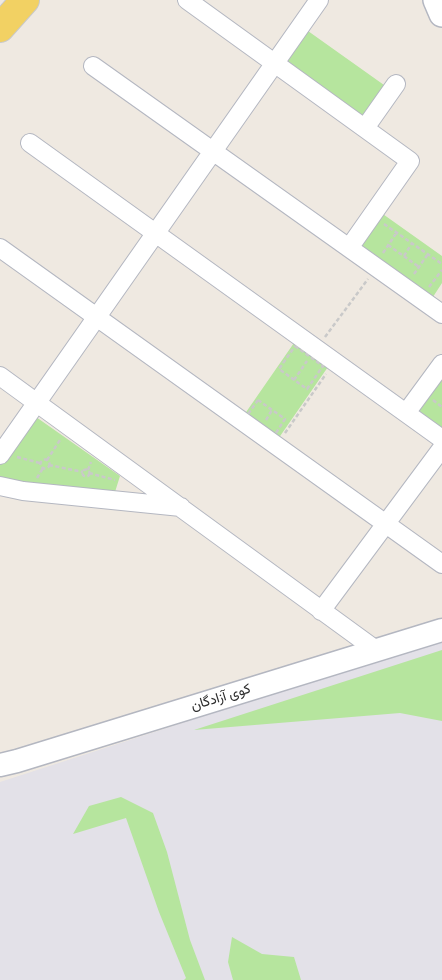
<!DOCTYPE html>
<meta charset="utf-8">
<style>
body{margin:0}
canvas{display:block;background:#efe9e1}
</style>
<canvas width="442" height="980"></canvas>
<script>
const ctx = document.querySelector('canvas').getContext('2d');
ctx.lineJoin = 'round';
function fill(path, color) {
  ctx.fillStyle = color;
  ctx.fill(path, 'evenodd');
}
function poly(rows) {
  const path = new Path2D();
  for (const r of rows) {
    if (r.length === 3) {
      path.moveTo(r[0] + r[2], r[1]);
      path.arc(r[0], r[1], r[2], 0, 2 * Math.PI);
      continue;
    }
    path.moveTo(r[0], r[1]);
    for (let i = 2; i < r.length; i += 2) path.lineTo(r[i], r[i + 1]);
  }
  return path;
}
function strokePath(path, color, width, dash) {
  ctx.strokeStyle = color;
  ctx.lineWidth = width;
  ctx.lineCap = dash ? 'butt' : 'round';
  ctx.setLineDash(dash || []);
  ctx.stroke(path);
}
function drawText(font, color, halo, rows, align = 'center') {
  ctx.font = font + ' "Titillium Web",Vazirmatn,sans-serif';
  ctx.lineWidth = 4.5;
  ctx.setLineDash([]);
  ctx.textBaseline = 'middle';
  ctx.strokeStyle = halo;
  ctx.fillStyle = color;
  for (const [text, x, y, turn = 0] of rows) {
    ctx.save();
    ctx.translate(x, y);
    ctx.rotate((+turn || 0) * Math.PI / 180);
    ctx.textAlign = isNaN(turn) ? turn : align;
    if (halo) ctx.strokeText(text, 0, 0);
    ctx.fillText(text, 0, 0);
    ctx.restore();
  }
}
const industrial = poly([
 [442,639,442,980,0,980,0,782]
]);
const green = poly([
 [308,31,384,85,360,119,284,66],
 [380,212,442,256,442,283,431,300,355,246],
 [296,340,330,364,276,442,242,418],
 [442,378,442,433,415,415],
 [36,417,120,476,115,492,4,480,0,476,0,465],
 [442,650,442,721,400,713,194,730],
 [121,797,153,813,167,852,190,940,205,980,184,980,186,978,159,912,126,818,73,834,89,806],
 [232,937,262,954,294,957,301,980,233,980,228,962]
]);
const path = poly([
 [384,224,442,264],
 [388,245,419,267],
 [383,253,397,232],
 [404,256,412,243],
 [414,274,428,254],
 [429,287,442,270],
 [325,337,368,279],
 [295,346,323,366,307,389,279,369,295,346],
 [294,380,307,361],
 [258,400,285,419,274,436,246,417,258,400],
 [433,400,442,407],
 [266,420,272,410],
 [285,433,326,374],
 [17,457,40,463],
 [45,464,4.5],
 [47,460,60,440],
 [49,465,83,472],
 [86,473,3.5],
 [88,470,91,462],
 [89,473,115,480],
 [37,478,43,468]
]);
const minor = poly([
 [187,0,410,161,349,248],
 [93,66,442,314],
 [365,128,396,84],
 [30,143,442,439],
 [0,248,442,564],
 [0,376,376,650],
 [406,413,442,364],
 [0,455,319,0],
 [0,486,23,491,181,507],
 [321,611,442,448]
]);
const tertiary = poly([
 [0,765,17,761,442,630]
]);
const secondary = poly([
 [436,0,442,14]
]);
const primary = poly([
 [0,28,25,0]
]);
const streetNames = [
 ["کوی آزادگان",221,698,-17]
];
fill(industrial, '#e3e1e8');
fill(green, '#b6e59e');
strokePath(minor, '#b4b7c1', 20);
strokePath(tertiary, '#b4b7c1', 25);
strokePath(secondary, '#b4b7c1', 28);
strokePath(primary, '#c9c9c9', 30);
strokePath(path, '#c9c9c9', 2.5, [4, 2.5]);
strokePath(minor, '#fff', 18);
strokePath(tertiary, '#fff', 22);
strokePath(secondary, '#fff', 25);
strokePath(primary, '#f2d163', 28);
drawText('14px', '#2e2e2e', '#fff', streetNames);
</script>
